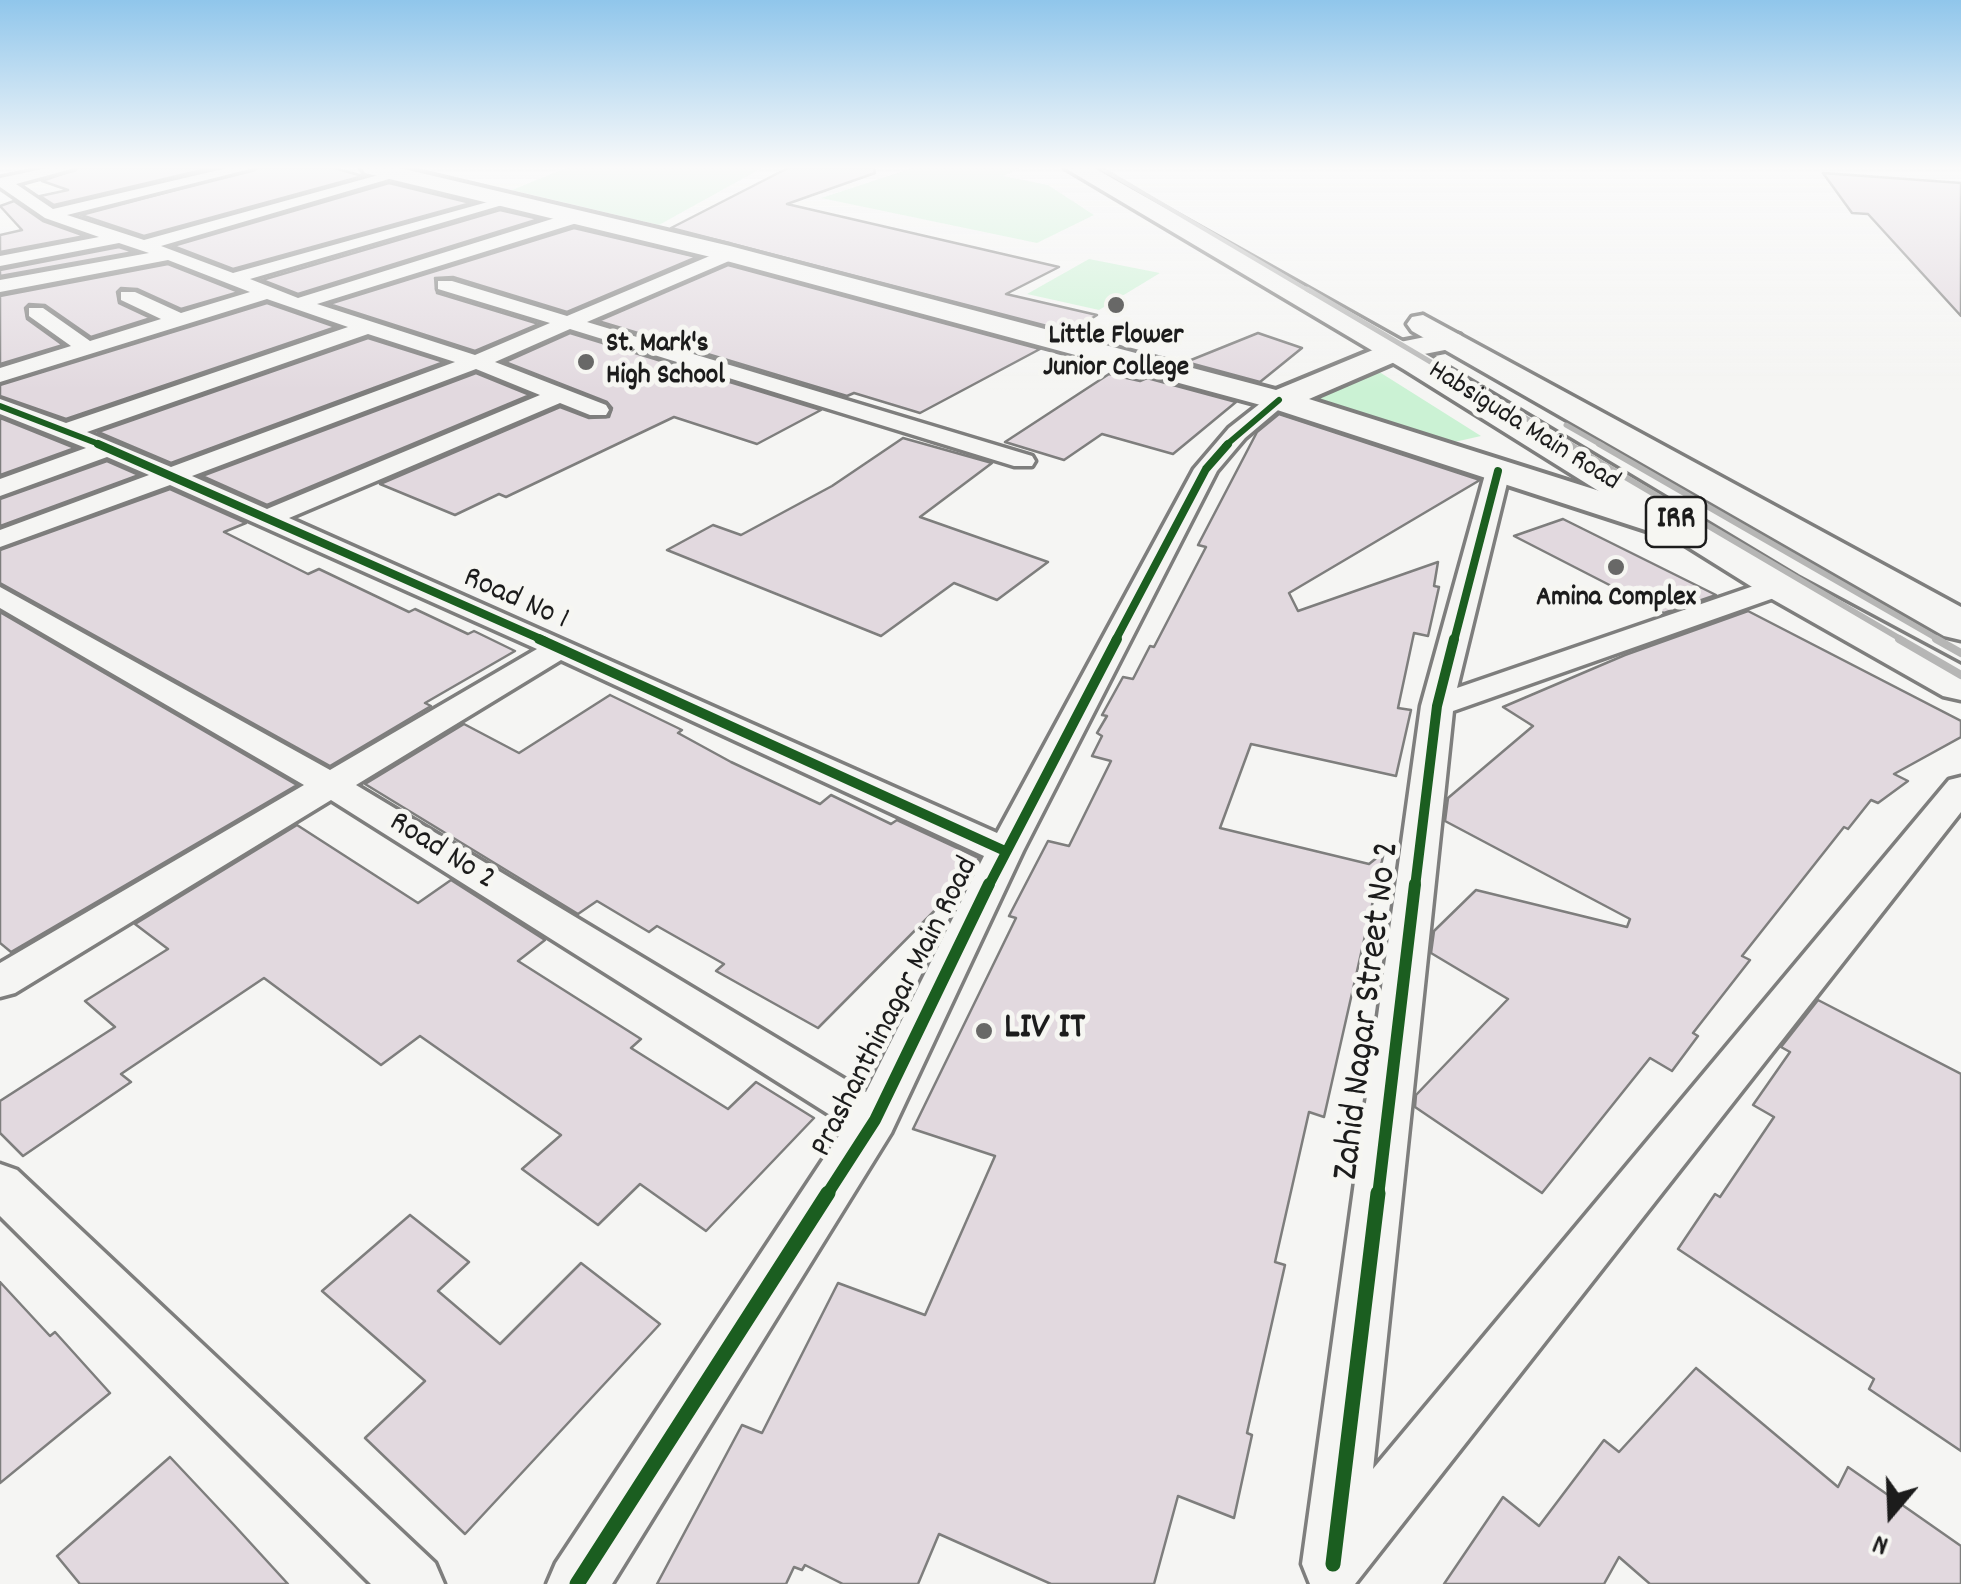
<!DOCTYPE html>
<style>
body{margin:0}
#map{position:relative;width:1961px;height:1584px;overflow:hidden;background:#f5f5f3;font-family:Dekko,sans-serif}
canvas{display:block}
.north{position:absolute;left:1841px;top:1464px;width:100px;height:100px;-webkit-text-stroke:8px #f6f6f2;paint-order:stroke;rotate:199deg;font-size:28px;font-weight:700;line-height:40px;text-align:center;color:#1c1c1c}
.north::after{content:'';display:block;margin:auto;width:35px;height:45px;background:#1c1c1c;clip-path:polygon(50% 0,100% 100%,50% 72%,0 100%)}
</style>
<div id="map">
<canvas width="1961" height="1584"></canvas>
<div class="north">N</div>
</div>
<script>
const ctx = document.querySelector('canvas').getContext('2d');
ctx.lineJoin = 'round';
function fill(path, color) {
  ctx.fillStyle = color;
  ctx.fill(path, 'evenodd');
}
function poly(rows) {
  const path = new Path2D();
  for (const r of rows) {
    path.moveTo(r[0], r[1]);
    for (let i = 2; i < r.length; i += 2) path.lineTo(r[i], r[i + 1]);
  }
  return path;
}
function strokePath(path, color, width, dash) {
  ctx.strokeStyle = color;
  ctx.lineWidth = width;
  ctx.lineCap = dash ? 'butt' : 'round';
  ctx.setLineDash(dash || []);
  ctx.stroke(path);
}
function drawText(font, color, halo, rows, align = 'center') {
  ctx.font = font + ' Dekko,sans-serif';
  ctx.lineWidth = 10;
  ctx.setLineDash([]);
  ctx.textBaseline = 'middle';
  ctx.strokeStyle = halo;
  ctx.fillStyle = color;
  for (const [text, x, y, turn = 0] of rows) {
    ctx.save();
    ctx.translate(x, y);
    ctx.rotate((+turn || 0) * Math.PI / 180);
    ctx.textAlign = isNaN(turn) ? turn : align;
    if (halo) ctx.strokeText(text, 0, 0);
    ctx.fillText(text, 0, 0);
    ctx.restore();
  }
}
const green = poly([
 [566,168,762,168,659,225,512,190],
 [913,168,1020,168,1003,176,1048,185,1094,215,1037,243,821,198],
 [1089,259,1160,273,1099,310,1027,294],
 [1366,373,1381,373,1481,436,1450,443,1300,397]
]);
const building = poly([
 [79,168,211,168,54,205,40,196,68,190,42,181,79,168],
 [258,168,334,168,363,176,144,236,81,215,258,168],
 [788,168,874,168,875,173,787,204,1059,267,1006,294,1097,315,1070,332,671,228,788,168],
 [1823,173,1961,183,1961,316,1868,214,1852,213,1823,173],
 [389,183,471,203,233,269,173,246,389,183],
 [14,201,43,221,85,236,0,252,0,235,22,230,0,206,14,201],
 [500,210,539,219,298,294,262,280,500,210],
 [574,228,697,257,567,312,453,277,435,278,437,293,539,324,475,351,329,304,574,228],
 [119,247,134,252,0,276,0,270,119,247],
 [168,264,239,292,181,309,137,289,121,288,117,292,119,303,151,318,91,337,45,305,29,304,25,308,27,319,63,345,0,364,0,296,168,264],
 [728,265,1040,349,920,413,854,393,847,396,598,321,728,265],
 [267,303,336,327,66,419,0,396,0,385,267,303],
 [570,333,821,410,757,444,674,417,506,497,499,494,455,515,380,484,560,407,589,418,609,417,612,408,607,402,505,362,570,333],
 [1258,333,1302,348,1260,382,1186,362,1258,333],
 [368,338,444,362,171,463,98,432,368,338],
 [476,373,530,395,267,505,202,476,476,373],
 [1109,374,1140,381,1147,378,1236,402,1173,454,1102,434,1064,460,1005,442,1109,374],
 [1279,414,1480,480,1289,593,1298,611,1438,562,1434,586,1439,587,1428,636,1414,633,1398,708,1411,710,1396,776,1251,744,1220,828,1369,864,1384,852,1324,1117,1309,1112,1275,1262,1285,1265,1247,1433,1252,1435,1234,1518,1178,1496,1154,1584,1051,1584,939,1534,918,1584,843,1584,805,1565,802,1570,794,1567,786,1584,657,1584,742,1425,762,1433,838,1283,925,1315,995,1156,913,1129,1016,918,1009,916,1048,841,1069,846,1111,761,1092,756,1102,736,1097,733,1107,716,1102,715,1123,677,1133,679,1150,646,1154,647,1206,547,1198,545,1257,432,1279,414],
 [0,418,75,448,0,475,0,418],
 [903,438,992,463,920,517,1048,562,997,600,954,583,881,636,667,550,713,525,741,535,832,486,903,438],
 [107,461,139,475,0,526,0,499,107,461],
 [170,489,246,523,224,532,308,574,319,569,409,612,415,609,468,634,474,631,515,651,425,703,431,706,330,766,0,583,0,550,170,489],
 [1563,519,1716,595,1664,613,1514,536,1563,519],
 [1748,611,1961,721,1961,737,1894,774,1908,781,1878,803,1871,800,1848,829,1844,827,1742,956,1750,960,1693,1033,1698,1036,1672,1071,1650,1058,1542,1193,1415,1107,1416,1095,1508,999,1431,953,1434,931,1476,890,1627,927,1630,919,1445,821,1448,798,1533,726,1503,707,1625,655,1748,611],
 [0,612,297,785,11,952,0,943,0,612],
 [610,695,682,730,678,733,731,762,820,804,831,795,891,824,897,820,979,858,970,875,818,1028,716,971,724,964,657,926,649,932,597,901,578,914,365,784,464,724,519,753,610,695],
 [297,825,418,903,451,880,545,940,518,961,641,1039,631,1048,728,1109,756,1082,814,1118,706,1231,640,1184,598,1225,522,1169,561,1135,420,1036,381,1065,264,978,121,1074,131,1082,23,1156,0,1133,0,1101,115,1027,85,1001,168,949,135,924,297,825],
 [1818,1000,1961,1074,1961,1451,1869,1389,1874,1379,1678,1249,1715,1194,1720,1197,1774,1117,1753,1105,1790,1052,1781,1047,1818,1000],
 [410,1215,469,1262,438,1291,500,1344,581,1263,660,1324,465,1534,365,1438,425,1381,322,1291,410,1215],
 [0,1282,50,1336,55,1332,110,1393,0,1483,0,1282],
 [1696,1368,1838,1487,1848,1467,1961,1546,1961,1584,1650,1584,1619,1557,1604,1584,1444,1584,1503,1497,1539,1526,1604,1440,1619,1452,1696,1368],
 [170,1457,234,1525,288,1584,80,1584,57,1556,170,1457]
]);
const street = poly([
 [47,168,75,168,16,184,53,209,227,168,254,168,67,215,144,240,393,171,406,174,161,246,233,273,502,198,516,201,250,279,298,298,568,214,580,214,580,222,317,304,475,355,550,323,438,289,438,281,452,281,567,316,724,250,736,250,736,258,587,322,1032,456,1035,461,1032,466,1014,466,570,329,495,362,606,405,609,410,606,415,590,415,560,403,289,518,997,833,1194,469,1229,428,1271,395,1287,395,1290,400,1245,438,1217,471,1023,851,891,1133,612,1584,547,1584,556,1563,846,1125,331,800,15,993,0,997,0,963,304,785,0,608,0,587,330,770,537,649,170,485,0,547,0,530,149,475,107,457,0,496,0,479,86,448,0,414,0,399,66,423,348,327,267,299,0,382,0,368,71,346,29,316,29,308,43,308,90,341,161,319,121,300,121,292,135,292,181,313,250,292,168,260,0,292,0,280,149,253,119,243,0,266,0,256,99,237,45,218,0,187,0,178,47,168],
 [368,334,455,362,171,467,87,432,368,334],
 [476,369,540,395,267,509,192,476,476,369],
 [561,660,984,856,866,1092,356,785,561,660],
 [1498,464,1510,471,1457,688,1771,580,1781,577,1791,580,1795,586,1791,592,1453,711,1373,1469,1949,780,1961,777,1961,812,1355,1584,1310,1584,1302,1564,1421,706,1486,471,1498,464],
 [0,1164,17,1170,435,1563,444,1584,371,1584,0,1216,0,1164]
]);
const secondary = poly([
 [362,168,400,168,730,246,1276,390,1385,345,1450,332,1460,335,1465,341,1460,347,1404,358,1309,399,1707,525,1712,533,1707,541,1693,544,1679,541,1268,407,723,260,365,173,362,168]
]);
const primary = poly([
 [1065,168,1094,168,1429,356,1797,577,1961,665,1961,700,1943,696,1765,595,1405,370,1065,168],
 [1423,315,1961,607,1961,640,1944,636,1412,331,1407,324,1412,317,1423,315]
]);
const railFar3 = poly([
 [1101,168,1311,292]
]);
const railFar2 = poly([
 [1307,289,1573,446],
 [1566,425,1603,446]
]);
const railFar1 = poly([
 [1569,444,1904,641],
 [1599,444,1941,641]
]);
const rail = poly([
 [1899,639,1961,675],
 [1936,639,1961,653]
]);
const cyclewayFar4 = poly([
 [0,406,104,446],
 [1225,446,1279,400]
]);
const cyclewayFar3 = poly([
 [98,444,545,641],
 [1115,641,1206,469,1228,444],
 [1454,641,1498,471]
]);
const cyclewayFar2 = poly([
 [539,639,1005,851],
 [988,887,1117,639],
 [1415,887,1437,706,1454,639]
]);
const cyclewayFar1 = poly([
 [826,1196,875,1120,989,884],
 [1378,1196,1415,884]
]);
const cycleway = poly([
 [1333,1564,1378,1193],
 [577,1584,828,1193]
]);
const markers = [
 [1116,305,10,"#686867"],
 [586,362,10,"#686867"],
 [1616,567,10,"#686867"],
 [984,1031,10,"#686867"]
];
const farPoinames = [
 ["Little Flower",1116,338],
 ["Junior College",1116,370],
 ["St. Mark's",606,346,"left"],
 ["High School",606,378,"left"],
 ["Amina Complex",1616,600]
];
const farStreetnames = [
 ["Habsiguda Main Road",1523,428,32]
];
const shields = [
 [1676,522,60]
];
const shieldNames = [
 ["IRR",1676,522]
];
const streetNames = [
 ["Road No 1",515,601,24],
 ["Road No 2",441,853,32],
 ["Prashanthinagar Main Road",897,1008,-63]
];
const nearStreetnames = [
 ["Zahid Nagar Street No 2",1370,1011,-83]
];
const nearPoinames = [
 ["LIV IT",1004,1031]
];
fill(green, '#cbf2d4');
fill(building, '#e2d9df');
strokePath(building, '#7e7e7d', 2.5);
strokePath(street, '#7e7e7d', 7);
strokePath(secondary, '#7e7e7d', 8);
strokePath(primary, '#7e7e7d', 7);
fill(street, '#f5f5f3');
fill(secondary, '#f5f5f3');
fill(primary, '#f5f5f3');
strokePath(railFar3, '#b6b6b5', 4);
strokePath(railFar2, '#b6b6b5', 5);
strokePath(railFar1, '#b6b6b5', 6);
strokePath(rail, '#b6b6b5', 8);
strokePath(cyclewayFar4, '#1b5e20', 6);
strokePath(cyclewayFar3, '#1b5e20', 8);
strokePath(cyclewayFar2, '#1b5e20', 10);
strokePath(cyclewayFar1, '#1b5e20', 12);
strokePath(cycleway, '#1b5e20', 15);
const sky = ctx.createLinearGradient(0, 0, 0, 390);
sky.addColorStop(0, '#90c6eb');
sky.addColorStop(0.43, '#fafafa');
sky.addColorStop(1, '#fafafa00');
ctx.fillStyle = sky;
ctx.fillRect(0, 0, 1961, 390);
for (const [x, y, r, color] of markers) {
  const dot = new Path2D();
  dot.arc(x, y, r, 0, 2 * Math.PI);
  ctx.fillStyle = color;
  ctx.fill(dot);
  strokePath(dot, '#f6f6f2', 4);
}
drawText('bold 28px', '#1c1c1c', '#f6f6f2', farPoinames);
drawText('28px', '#1c1c1c', '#f6f6f2', farStreetnames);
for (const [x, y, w] of shields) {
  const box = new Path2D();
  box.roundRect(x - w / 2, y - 25, w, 50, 8);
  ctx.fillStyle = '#f6f6f2';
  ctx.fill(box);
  strokePath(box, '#1c1c1c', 2.5);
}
drawText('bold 30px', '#1c1c1c', null, shieldNames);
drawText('32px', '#1c1c1c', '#f6f6f2', streetNames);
drawText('38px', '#1c1c1c', '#f6f6f2', nearStreetnames);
drawText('bold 38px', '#1c1c1c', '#f6f6f2', nearPoinames, 'left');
</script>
